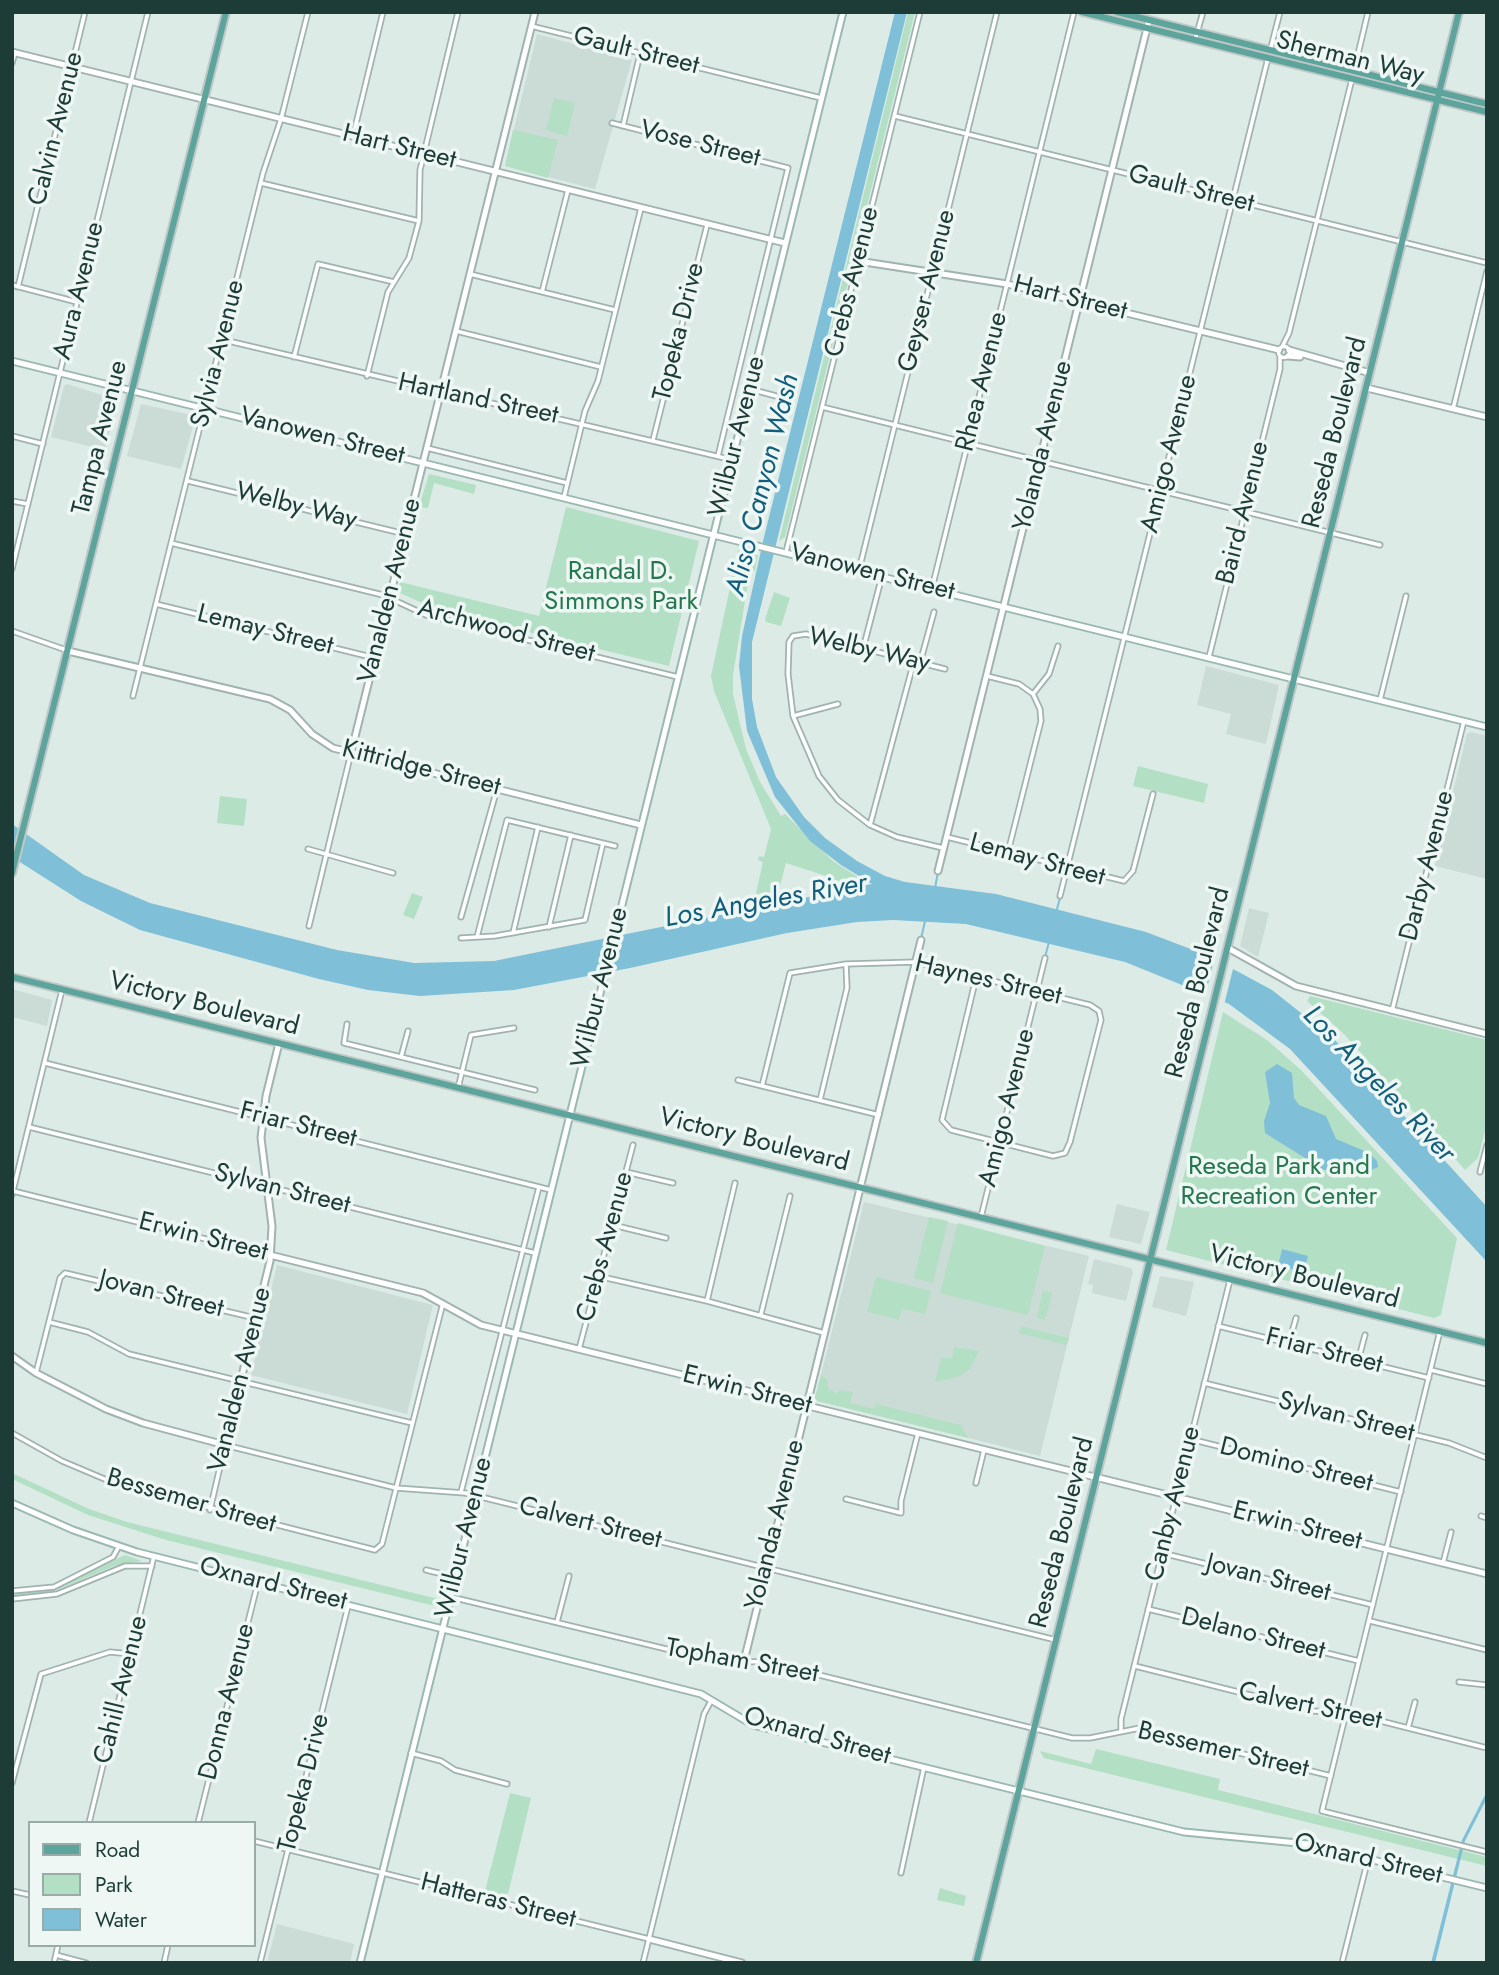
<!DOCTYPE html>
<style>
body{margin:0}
#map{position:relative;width:1499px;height:1975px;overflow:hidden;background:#ddebe7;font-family:Jost,sans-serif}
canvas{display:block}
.frame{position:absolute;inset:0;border:14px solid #1d3c37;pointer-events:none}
.legend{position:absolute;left:28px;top:1821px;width:228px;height:126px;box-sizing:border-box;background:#eef7f4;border:2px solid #9aaca8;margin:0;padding:9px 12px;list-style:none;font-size:21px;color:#1d3c37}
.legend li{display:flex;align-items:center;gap:14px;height:35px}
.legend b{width:35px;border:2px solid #9aaca8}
</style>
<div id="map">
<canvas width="1499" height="1975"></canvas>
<div class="frame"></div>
<ul class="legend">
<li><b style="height:9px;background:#5da59c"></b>Road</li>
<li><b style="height:19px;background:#b3dfc4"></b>Park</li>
<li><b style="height:19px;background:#7fbfd7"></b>Water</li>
</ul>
</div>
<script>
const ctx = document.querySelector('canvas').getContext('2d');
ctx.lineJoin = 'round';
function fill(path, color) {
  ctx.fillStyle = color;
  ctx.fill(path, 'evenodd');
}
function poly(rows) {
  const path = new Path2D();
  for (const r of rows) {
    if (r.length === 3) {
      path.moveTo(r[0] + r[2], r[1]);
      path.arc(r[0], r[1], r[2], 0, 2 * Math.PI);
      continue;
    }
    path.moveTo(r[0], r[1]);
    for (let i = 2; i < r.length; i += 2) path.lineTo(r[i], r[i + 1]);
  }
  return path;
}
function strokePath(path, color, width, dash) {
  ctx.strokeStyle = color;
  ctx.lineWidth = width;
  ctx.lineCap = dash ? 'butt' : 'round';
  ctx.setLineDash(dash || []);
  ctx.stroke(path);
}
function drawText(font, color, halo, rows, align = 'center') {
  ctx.font = font + ' Jost,sans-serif';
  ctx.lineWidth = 7;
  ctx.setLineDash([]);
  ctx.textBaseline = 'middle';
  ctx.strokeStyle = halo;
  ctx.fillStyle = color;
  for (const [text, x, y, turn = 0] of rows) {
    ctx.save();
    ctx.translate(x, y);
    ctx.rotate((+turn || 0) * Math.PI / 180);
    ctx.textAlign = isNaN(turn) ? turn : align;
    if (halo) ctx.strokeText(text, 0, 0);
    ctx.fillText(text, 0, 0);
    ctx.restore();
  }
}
const built = poly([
 [537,34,632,60,595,189,505,166],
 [67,384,118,400,105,450,51,437,64,386],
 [141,404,192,415,195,419,181,469,127,456],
 [1206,666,1279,685,1266,744,1226,734,1231,714,1197,705],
 [1471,732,1487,736,1487,879,1435,866,1467,734],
 [1249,908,1269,913,1258,957,1240,946],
 [12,989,52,1000,47,1026,12,1017],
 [864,1202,1089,1256,1040,1456,815,1399],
 [1117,1204,1150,1212,1141,1244,1109,1237],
 [1094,1259,1131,1268,1133,1272,1126,1301,1092,1293,1093,1285,1088,1284],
 [277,1265,433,1305,407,1414,251,1375],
 [1160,1276,1194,1282,1186,1316,1152,1307],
 [277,1924,354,1944,350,1963,267,1963]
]);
const green = poly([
 [908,12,915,12,785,537,779,541],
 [554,98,575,103,567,136,546,130],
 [513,130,558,140,548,178,505,166],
 [429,474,476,485,474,494,434,483,428,508,419,507],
 [566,507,699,541,669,666,437,610,398,592,400,582,539,616],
 [738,550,758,555,755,571,750,570,733,675,733,694,746,749,760,782,781,816,785,814,833,861,867,883,831,886,832,878,786,863,777,897,754,902,763,862,758,860,759,856,764,857,771,829,714,691,711,676],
 [774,592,790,598,781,626,766,622,765,619],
 [1138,766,1208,784,1204,803,1133,786],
 [220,796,247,799,244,826,217,823],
 [412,893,423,897,414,919,403,915],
 [1310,996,1487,1040,1487,1123,1478,1158,1465,1170,1344,1034,1307,1001],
 [1223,1012,1267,1040,1301,1070,1457,1238,1441,1315,1434,1318,1166,1250],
 [929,1217,948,1221,933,1283,914,1278],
 [958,1223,1045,1246,1028,1315,940,1293],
 [876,1277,931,1291,925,1314,902,1309,899,1320,867,1312],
 [1043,1291,1052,1293,1045,1320,1037,1318],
 [1021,1326,1036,1330,1035,1335,1037,1330,1069,1338,1067,1345,1019,1333],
 [954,1347,979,1351,970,1368,960,1376,935,1382,941,1358,952,1358],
 [821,1375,827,1380,828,1388,837,1394,839,1390,853,1392,850,1403,874,1409,876,1404,961,1425,968,1438,817,1401,815,1397],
 [12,1473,89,1509,127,1522,438,1599,435,1606,166,1540,88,1515,12,1479],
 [125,1555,142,1561,114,1566,49,1593,12,1597,12,1593,54,1588],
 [1096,1749,1220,1779,1218,1790,1487,1857,1487,1866,1044,1758,1040,1751,1091,1764],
 [510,1793,531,1798,508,1894,501,1895,485,1891],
 [940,1888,966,1896,964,1906,937,1900]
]);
const water = poly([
 [895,12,907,12,752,642,752,699,757,727,776,777,804,817,825,838,857,861,885,876,905,882,996,894,1146,932,1209,956,1272,990,1334,1039,1487,1207,1487,1262,1290,1049,1229,1004,1125,962,966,924,893,920,857,922,787,933,630,968,514,990,420,996,368,990,319,979,140,930,81,901,12,857,12,824,84,875,150,903,337,950,414,963,494,961,872,884,841,865,810,841,775,797,747,731,739,666,742,636,764,537],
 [1277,1064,1292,1073,1294,1098,1299,1105,1326,1116,1336,1139,1369,1153,1377,1161,1378,1167,1369,1171,1324,1170,1265,1133,1264,1121,1270,1103,1265,1072],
 [1282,1249,1308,1256,1304,1272,1278,1266],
 [1487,1791,1487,1798,1465,1841,1435,1963,1431,1963,1462,1840]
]);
const pier = poly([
 [1215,955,1234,965,1224,1005,1205,997]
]);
const stream = poly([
 [935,888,938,872],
 [1057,909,1060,898],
 [921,939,925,921],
 [1045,957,1049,942]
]);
const minor = poly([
 [531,26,821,98],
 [1195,40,1203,12],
 [1270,51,1280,12],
 [12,63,15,53],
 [1354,71,1368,12],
 [895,116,1487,263],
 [612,123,788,168,718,456],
 [623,126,640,54],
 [353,136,383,12],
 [261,183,419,221],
 [470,274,615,310],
 [12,285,77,302],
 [18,287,85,12],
 [542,292,568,190],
 [456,331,601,367],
 [224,340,733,460],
 [1284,352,5.5],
 [1282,347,1289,333,1352,79],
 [294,357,318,264,394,282],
 [367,376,388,292,409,258,419,221,420,170,458,12],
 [750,389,776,396],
 [822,407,1380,545],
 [1453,409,1487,271],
 [12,436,43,444],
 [653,440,707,225],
 [427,448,567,483],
 [188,481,405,534],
 [564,497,585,411,598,381,641,208],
 [12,501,28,504],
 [171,543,383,595,426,615,678,677],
 [786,552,920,12],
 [12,569,148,12],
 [859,570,997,12],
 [932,588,1074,12],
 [156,604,375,658],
 [12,631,66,650],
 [863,649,882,576],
 [1209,657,1280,369,1280,356],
 [920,663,934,612],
 [987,676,1019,684,1033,694],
 [133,696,263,173,281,119,308,12],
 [1380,700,1406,596],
 [793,716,838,704],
 [870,825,914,661],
 [947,837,1124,881,1133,871,1153,794],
 [943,848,897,837,870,825,838,800,819,776,793,716,788,674,789,642,793,636,806,634,945,669],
 [308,849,393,873],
 [1008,852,1041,721,1040,709,1033,694,1049,674,1058,646],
 [1060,896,1268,58],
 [461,917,497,789],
 [309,926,351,753],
 [549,927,571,835],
 [513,933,538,827],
 [477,937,507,820,615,846],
 [461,938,495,936,585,920,603,843],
 [1392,1011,1464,721],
 [347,1024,344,1043,535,1090],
 [401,1057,408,1031],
 [45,1063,551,1190],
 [738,1080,879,1115],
 [762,1086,790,973,846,964,916,962,1090,1005,1099,1011,1101,1020,1070,1142,1065,1153,1053,1156,951,1130,942,1120,976,978],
 [458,1088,471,1035,514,1028],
 [820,1100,847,988,846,964],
 [29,1127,535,1253],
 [626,1172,673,1183],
 [1480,1172,1487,1145],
 [13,1191,270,1255],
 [12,1195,62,990],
 [981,1217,1045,958],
 [613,1225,666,1238],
 [598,1276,707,1301,824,1333],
 [707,1301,735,1183],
 [761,1314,790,1196],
 [49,1322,88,1332,129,1354,412,1423],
 [1218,1326,1429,1378],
 [1440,1331,1322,1811,1487,1852],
 [1289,1343,1296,1318],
 [579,1349,633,1145],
 [1358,1361,1365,1335],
 [1431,1370,1487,1384],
 [36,1373,60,1278,65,1273,255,1318],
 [1204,1383,1449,1443,1487,1458],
 [12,1433,62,1461,114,1483,375,1550,382,1544,443,1303],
 [1190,1439,1401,1492],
 [976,1483,984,1450],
 [461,1492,539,1187],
 [846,1499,901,1513,901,1501,918,1433],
 [210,1510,225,1445,396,1488,465,1493,1056,1640],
 [1481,1516,1487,1518],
 [1162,1553,1373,1605],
 [1443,1563,1451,1532],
 [426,1570,455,1577],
 [12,1591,54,1587,113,1557,119,1546],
 [451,1597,716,1661,767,1662,1072,1738,1090,1738,1140,1728,1331,1776],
 [12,1599,57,1594,125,1566,152,1566],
 [1148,1609,1359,1661],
 [1370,1621,1487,1650],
 [557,1622,569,1576],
 [1135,1666,1314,1711,1353,1714,1487,1748],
 [1459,1682,1487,1685],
 [1408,1728,1415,1702],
 [1121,1730,1121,1719,1230,1280],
 [411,1753,441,1761,455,1770,507,1784],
 [12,1783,41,1674,110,1652,131,1654],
 [89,1823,154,1556],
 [198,1823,258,1582],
 [254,1841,649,1939],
 [901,1873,924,1767],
 [12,1891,30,1895],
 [56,1955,86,1963],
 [54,1963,58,1945],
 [164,1963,168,1945],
 [260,1963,348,1606],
 [643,1963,704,1714,711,1701],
 [1342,1963,1368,1859]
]);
const tertiary = poly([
 [12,52,785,243],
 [858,261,1007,284,1279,350],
 [1289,350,1370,373],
 [1288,356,1300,357],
 [1367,388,1487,417],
 [68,651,270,699,290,710,312,734,333,748,641,825],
 [351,753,535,12],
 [938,871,1149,20],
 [1228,948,1296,986,1487,1034],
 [270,1255,423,1293,481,1325,1487,1574],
 [12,1356,36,1373,106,1409,143,1423,225,1445,270,1261,272,1226,261,1138,266,1096,279,1043],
 [744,1661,921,940],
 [649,1939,742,1963]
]);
const secondary = poly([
 [12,361,1487,727],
 [12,1503,73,1530,137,1552,701,1694,753,1725,1184,1832,1308,1844,1487,1888],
 [360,1963,843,12]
]);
const primary = poly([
 [1082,12,1487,112],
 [1117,12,1487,104],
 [12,873,226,12],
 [12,977,1487,1343],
 [976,1963,1459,12]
]);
const streetNames = [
 ["Gault Street",636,52,14],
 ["Sherman Way",1350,59,14],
 ["Calvin Avenue",57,129,-76],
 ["Vose Street",700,145,14],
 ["Hart Street",399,148,14],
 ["Gault Street",1191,190,14],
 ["Crebs Avenue",853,282,-76],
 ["Aura Avenue",80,291,-76],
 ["Geyser Avenue",928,291,-76],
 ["Hart Street",1070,299,14],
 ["Topeka Drive",680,332,-76],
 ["Sylvia Avenue",219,354,-76],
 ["Rhea Avenue",983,382,-76],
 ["Hartland Street",478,400,12],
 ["Reseda Boulevard",1336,433,-76],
 ["Vanowen Street",322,437,14],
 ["Wilbur Avenue",738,437,-76],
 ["Tampa Avenue",101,438,-76],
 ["Yolanda Avenue",1044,446,-76],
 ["Amigo Avenue",1170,454,-76],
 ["Welby Way",296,507,14],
 ["Baird Avenue",1244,513,-76],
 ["Vanowen Street",872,573,14],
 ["Vanalden Avenue",391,591,-76],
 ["Lemay Street",265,631,14],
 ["Archwood Street",506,632,15],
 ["Welby Way",869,651,13],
 ["Kittridge Street",421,769,14],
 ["Lemay Street",1037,861,15],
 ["Darby Avenue",1428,866,-76],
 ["Haynes Street",988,981,13],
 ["Reseda Boulevard",1199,983,-76],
 ["Wilbur Avenue",601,988,-76],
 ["Victory Boulevard",204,1005,14],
 ["Amigo Avenue",1008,1108,-76],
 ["Friar Street",298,1126,14],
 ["Victory Boulevard",754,1141,14],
 ["Sylvan Street",282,1190,14],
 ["Erwin Street",203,1238,14],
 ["Crebs Avenue",606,1247,-75],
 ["Victory Boulevard",1304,1278,14],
 ["Jovan Street",161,1295,14],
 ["Friar Street",1324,1352,14],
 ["Vanalden Avenue",241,1380,-76],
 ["Erwin Street",747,1391,14],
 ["Sylvan Street",1346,1418,14],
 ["Domino Street",1296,1466,14],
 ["Bessemer Street",191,1502,16],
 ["Canby Avenue",1174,1504,-76],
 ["Calvert Street",590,1524,14],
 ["Yolanda Avenue",776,1525,-76],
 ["Erwin Street",1297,1527,14],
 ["Reseda Boulevard",1063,1533,-76],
 ["Wilbur Avenue",465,1538,-76],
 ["Jovan Street",1268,1579,14],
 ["Oxnard Street",273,1585,14],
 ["Delano Street",1253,1635,14],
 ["Topham Street",742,1662,10],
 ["Cahill Avenue",122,1690,-76],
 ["Donna Avenue",228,1702,-76],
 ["Calvert Street",1310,1707,12],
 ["Oxnard Street",817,1737,16],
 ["Bessemer Street",1223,1751,13],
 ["Topeka Drive",305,1783,-76],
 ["Oxnard Street",1368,1860,13],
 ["Hatteras Street",498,1902,14]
];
const parkNames = [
 ["Randal D.",621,573],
 ["Simmons Park",621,603],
 ["Reseda Park and",1279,1168],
 ["Recreation Center",1279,1198]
];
const waterNames = [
 ["Aliso Canyon Wash",764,485,-76],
 ["Los Angeles River",766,902,-10],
 ["Los Angeles River",1378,1085,46]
];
fill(built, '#cbdbd6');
fill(green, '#b3dfc4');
fill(water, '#7fbfd7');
fill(pier, '#ddebe7');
strokePath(stream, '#7fbfd7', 2);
strokePath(minor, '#a0b3af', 7);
strokePath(tertiary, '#a0b3af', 9);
strokePath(secondary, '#9bb8b1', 9);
strokePath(primary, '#c0c8c7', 10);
strokePath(minor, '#fff', 3.5);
strokePath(tertiary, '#fff', 5);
strokePath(secondary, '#fff', 5);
strokePath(primary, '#5da59c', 6);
drawText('26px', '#1d3c37', '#eef7f4', streetNames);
drawText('26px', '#24774e', '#eef7f4', parkNames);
drawText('italic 28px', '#125e7d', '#eef7f4', waterNames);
</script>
